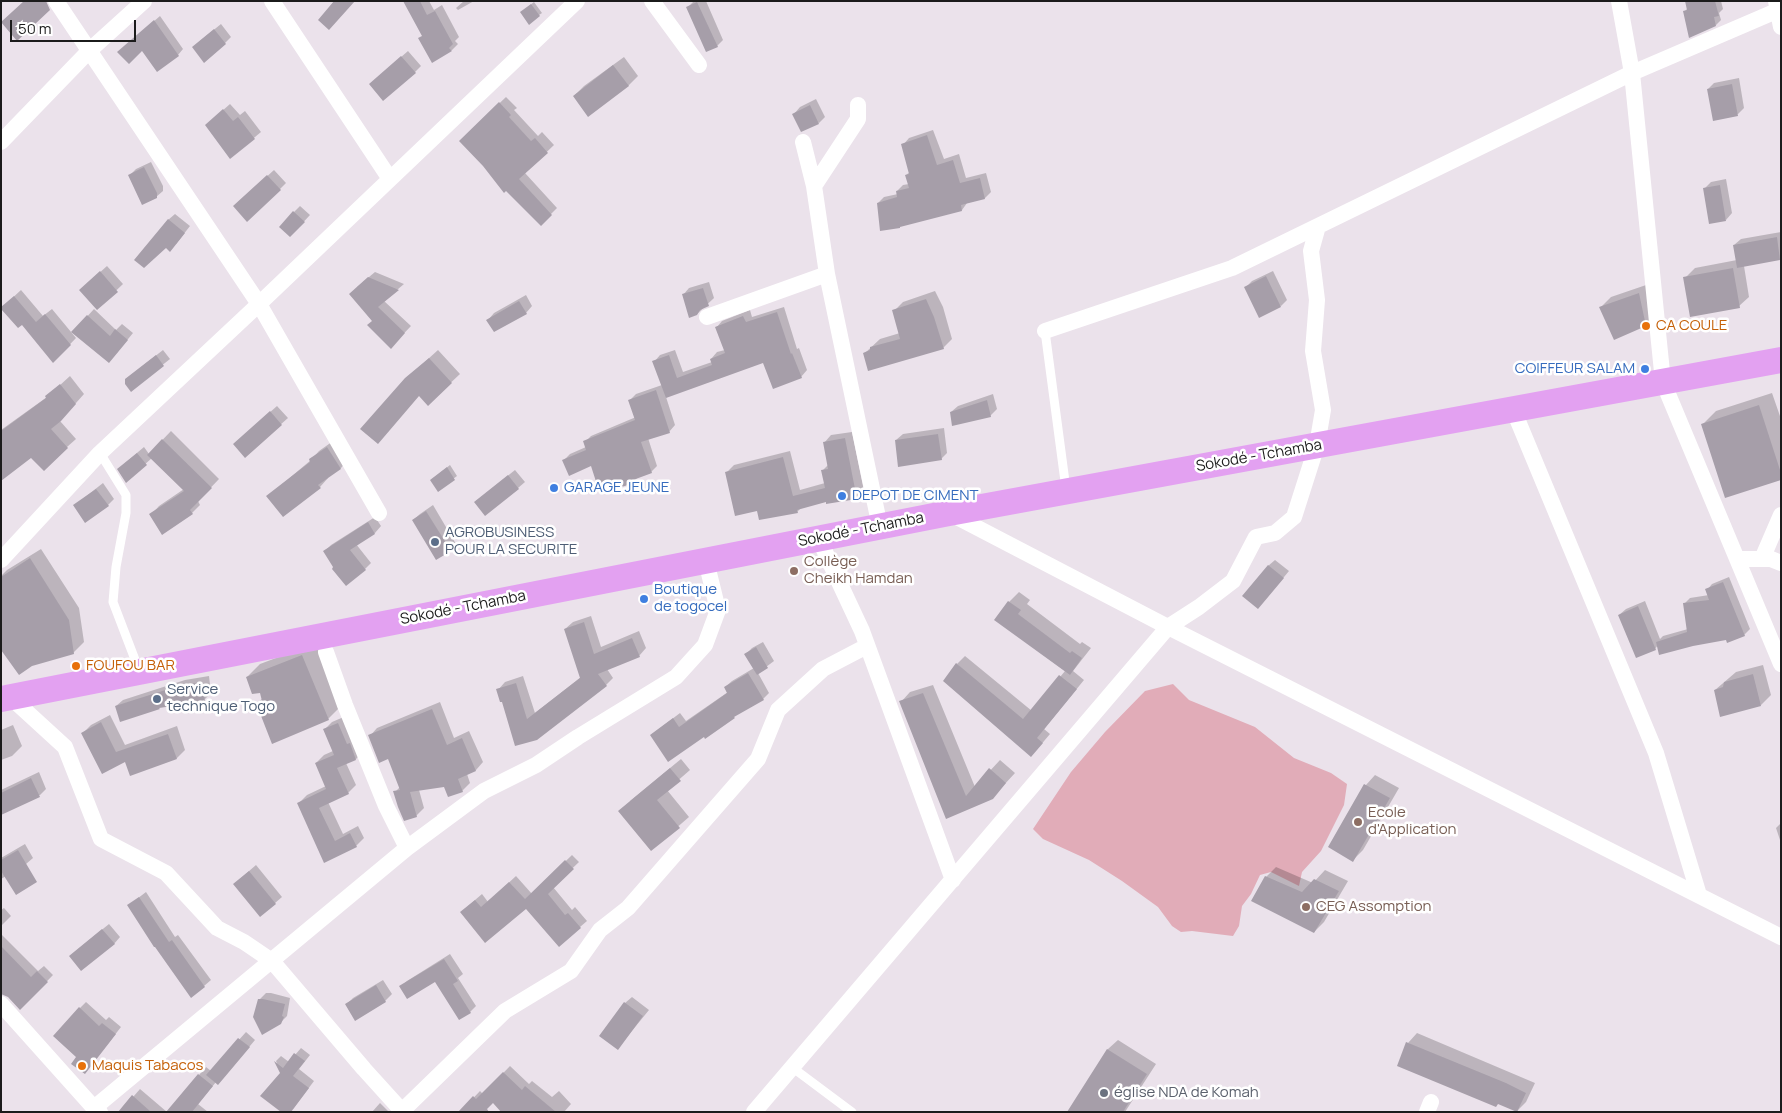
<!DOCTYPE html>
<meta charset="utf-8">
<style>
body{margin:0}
#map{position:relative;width:1782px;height:1113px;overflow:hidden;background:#ebe2eb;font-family:Manrope,sans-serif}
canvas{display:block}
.frame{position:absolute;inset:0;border:2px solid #1b1b1b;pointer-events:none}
.scale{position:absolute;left:10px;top:20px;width:126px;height:22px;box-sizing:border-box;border:2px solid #1b1b1b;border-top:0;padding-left:6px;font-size:15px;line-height:18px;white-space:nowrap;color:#1b1b1b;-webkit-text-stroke:4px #fff;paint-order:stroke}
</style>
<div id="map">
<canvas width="1782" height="1113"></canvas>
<div class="frame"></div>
<div class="scale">50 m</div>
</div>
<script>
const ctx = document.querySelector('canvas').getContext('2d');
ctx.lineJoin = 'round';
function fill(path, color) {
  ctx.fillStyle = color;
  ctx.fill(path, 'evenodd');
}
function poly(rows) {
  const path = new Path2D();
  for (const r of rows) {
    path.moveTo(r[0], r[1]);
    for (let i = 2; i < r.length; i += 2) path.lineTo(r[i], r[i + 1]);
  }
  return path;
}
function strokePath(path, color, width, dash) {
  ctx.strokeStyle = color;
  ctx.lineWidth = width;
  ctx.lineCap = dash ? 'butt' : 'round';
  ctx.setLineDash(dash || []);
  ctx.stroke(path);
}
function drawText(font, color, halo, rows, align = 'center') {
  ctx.font = font + ' Manrope,sans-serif';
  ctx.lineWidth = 5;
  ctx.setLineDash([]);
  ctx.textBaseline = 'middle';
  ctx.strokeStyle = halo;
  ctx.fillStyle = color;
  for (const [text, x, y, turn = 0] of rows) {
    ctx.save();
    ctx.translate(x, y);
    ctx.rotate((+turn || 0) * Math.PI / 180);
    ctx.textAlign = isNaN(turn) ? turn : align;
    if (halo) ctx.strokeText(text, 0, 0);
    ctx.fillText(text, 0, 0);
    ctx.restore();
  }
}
const grass = poly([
 [1173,684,1189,700,1255,727,1294,758,1331,773,1347,784,1344,805,1321,851,1302,872,1299,886,1271,872,1260,875,1251,894,1242,906,1239,926,1233,936,1192,931,1181,932,1172,926,1158,907,1122,881,1089,860,1043,839,1033,829,1071,772,1105,732,1145,691]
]);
const shadow = poly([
 [404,1,429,1,434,10,442,5,459,37,455,41,458,44,452,50,432,61,423,35],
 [464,1,474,1,458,10,456,8],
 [694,1,706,1,723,40,717,46,688,7],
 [1686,1,1721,1,1723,9,1719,13,1721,20,1716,25,1685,11,1688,8],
 [534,2,542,13,539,15,524,10],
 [160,16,183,49,178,55,125,46],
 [221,24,231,37,225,43,200,41],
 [408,51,421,66,415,72,377,78],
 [624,57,638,76,628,86,574,96,584,86],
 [1739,78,1744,108,1738,114,1714,119,1708,89,1714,83],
 [506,97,517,108,514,110,538,136,542,132,554,145,525,173,557,208,541,224,460,141],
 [816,99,825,117,819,123,794,114,800,107],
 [230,104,240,115,245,111,261,132,231,157,213,119],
 [933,130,944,159,959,154,966,178,986,173,991,192,985,198,967,203,962,210,878,203,884,197,898,194,897,191,903,185,909,184,906,175,910,172,903,145,909,138],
 [151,162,163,186,163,191,156,197,129,176,136,169],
 [274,170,286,183,280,189,241,200],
 [1726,179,1732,213,1726,220,1705,188,1711,182],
 [300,206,310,215,297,229,294,212],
 [175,214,190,226,176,244,168,220],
 [1781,232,1780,259,1744,266,1749,297,1739,306,1685,278,1695,268,1737,260,1734,245,1741,239],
 [107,266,123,284,97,309,87,284],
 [1273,271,1287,300,1281,306,1246,287,1252,281],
 [375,272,404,284,384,301,411,326,391,347,373,321,357,287],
 [709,282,714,298,697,314,683,295,689,288],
 [1649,284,1655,315,1645,325,1601,307,1611,297],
 [21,290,43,316,52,309,76,338,53,362,22,323,8,302],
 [935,291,943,307,952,339,943,348,865,353,880,339,900,333,894,311,903,302],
 [526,295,532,306,526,313,488,320,494,313],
 [784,307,797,349,799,348,807,370,801,377,764,362,666,397,675,425,669,432,648,438,657,466,651,472,638,477,633,482,592,465,564,460,570,454,586,447,585,442,591,436,636,417,629,401,636,394,662,385,654,362,660,355,675,350,683,372,712,362,711,359,717,352,725,350,716,328,722,321,750,310,752,317],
 [94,309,116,330,122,324,133,333,115,355,73,332],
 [163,350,170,359,131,390,126,379],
 [438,350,460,374,428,404,406,379],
 [70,376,84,394,60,421,76,439,67,447,31,457,1,479,1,430,47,397],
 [1772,393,1781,419,1781,479,1703,424,1716,411],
 [993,394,997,409,990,416,951,412,958,406],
 [277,406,288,418,245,456,241,438],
 [944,428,947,453,941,459,896,440,903,434],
 [171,431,219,479,198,501,200,505,192,513,151,515,159,506,184,489,152,458,126,481,125,463,144,447,149,454],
 [852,432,864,491,857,498,827,501,802,507,797,512,758,510,727,472,734,465,790,451,800,490,825,483,823,470,828,465,824,443,831,435],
 [336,439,349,459,341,468,327,477,328,478,320,487,268,496,311,460,319,451],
 [450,465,457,476,438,490,431,480],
 [515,470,525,482,518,488,475,502],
 [103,483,114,499,108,505,75,505],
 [433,505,456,544,450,550,413,520,420,514],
 [375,517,381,526,375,533,356,544,371,563,365,569,335,567,325,551,331,545],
 [41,549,79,608,84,642,73,653,1,648,1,576,7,570],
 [1275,560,1289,571,1264,601,1268,566],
 [1729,577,1750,629,1744,635,1727,639,1658,645,1655,649,1619,615,1626,609,1645,601,1660,639,1663,636,1688,629,1684,604,1690,598,1709,595,1707,590,1712,584],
 [1019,592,1030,600,1027,604,1080,644,1082,642,1091,648,1073,671,1084,680,1044,729,1050,734,1039,747,957,664,965,656,1032,711,1065,671,996,620,1009,602],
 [591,616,601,647,639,631,646,648,639,656,607,669,613,678,606,685,536,739,498,690,505,682,523,676,535,713,581,677,565,629,573,622],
 [763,642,774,661,758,673,769,693,763,699,738,713,705,737,704,735,651,735,680,713,686,721,728,692,725,687,732,681,754,668,746,654,752,648],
 [316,643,341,706,328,719,257,703,263,698,261,691,247,677,260,664],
 [1763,665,1771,695,1761,705,1715,690,1736,672],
 [209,676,211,693,205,699,116,706,123,700,185,680],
 [933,685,975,787,1000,760,1015,773,992,798,947,817,901,702,910,692],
 [440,702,454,738,469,731,483,762,476,770,467,774,470,783,462,791,445,785,419,790,424,808,416,816,395,792,400,787,389,758,370,736,377,728],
 [110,715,125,745,177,726,185,750,177,758,126,761,83,733,91,725],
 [346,716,364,751,356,759,346,763,356,785,348,793,328,802,343,834,358,826,364,838,356,846,325,861,299,803,307,795,326,786,316,763,324,755,333,751,324,730,332,722],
 [13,725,22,746,12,756,1,760,1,730],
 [681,759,690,770,667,790,689,817,652,849,630,801],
 [39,772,46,789,40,795,1,814,1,790],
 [1375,775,1399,788,1363,850,1353,860,1330,847,1366,785],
 [1781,823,1781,843,1776,828],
 [25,844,33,858,26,864,1,879,1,858],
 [572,855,579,862,553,887,572,910,575,907,587,921,559,945,526,907,486,941,468,906,482,894,488,902,516,876,532,894],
 [256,865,282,897,260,916,241,878],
 [1276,867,1313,883,1325,870,1348,881,1324,922,1314,932,1266,877],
 [146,892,175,937,178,935,211,980,204,986,129,905],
 [4,908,11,916,1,926,1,910],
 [109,924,120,937,114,944,77,950],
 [1,934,38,971,44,966,53,975,20,1009,1,989],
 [450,954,463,974,458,978,476,1006,470,1012,435,980,401,987,407,981],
 [383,980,392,994,385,1001,355,1019,346,1005,353,998],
 [266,993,271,993,290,998,287,1016,280,1023,259,1000],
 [632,997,649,1010,618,1048,625,1003],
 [86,1002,106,1020,109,1017,121,1027,85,1073,77,1057,80,1008],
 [246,1032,255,1040,224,1077,216,1082,198,1104,208,1112,168,1112,199,1075,206,1067,211,1071],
 [1417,1033,1535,1083,1526,1102,1517,1111,1408,1043],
 [1118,1040,1156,1064,1125,1112,1069,1111,1108,1049],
 [301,1048,310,1055,299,1069,314,1081,293,1109,281,1073,276,1061,281,1056,289,1062],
 [510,1066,529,1084,532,1081,552,1097,559,1091,571,1104,564,1112,503,1112,493,1101,460,1112,480,1091,483,1094],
 [140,1089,167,1112,120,1112],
 [380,1103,388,1111,387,1112,372,1112]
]);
const building = poly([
 [24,1,46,1,50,10,17,41,1,22],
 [334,1,355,1,329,30,318,20],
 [403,1,420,1,427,15,435,11,453,44,449,48,452,51,432,63,418,38,422,36],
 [1685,1,1715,1,1719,16,1714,17,1716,26,1689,38,1683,11,1687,10],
 [697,2,718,47,706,52,686,7],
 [531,4,540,16,529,25,520,12],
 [154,20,179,56,157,72,142,51,129,64,117,52],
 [214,29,226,44,204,63,192,47],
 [401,56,416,73,383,101,369,84],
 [613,65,629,86,588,117,573,96],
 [1732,84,1738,116,1713,121,1707,89],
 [499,102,511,115,509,117,531,141,535,138,548,153,519,179,552,215,541,226,506,191,504,193,483,166,459,141],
 [810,105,819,124,801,132,792,114],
 [223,109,233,121,238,117,255,139,230,159,205,125],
 [927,135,937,165,953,160,960,183,980,178,985,199,961,205,962,211,900,227,900,228,880,231,877,203,897,197,896,191,909,188,905,175,909,174,901,144],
 [144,167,157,193,157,198,142,205,128,175],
 [267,175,281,190,247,222,233,206],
 [1720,185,1726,221,1709,224,1703,188],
 [293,211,305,222,290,237,279,227],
 [168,219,185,233,170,252,166,248,144,268,134,260],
 [1777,237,1780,260,1737,268,1733,245],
 [1733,268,1740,308,1690,317,1683,277],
 [100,271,118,292,97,310,79,290],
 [1266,276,1281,307,1259,318,1244,287],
 [368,277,399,290,378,307,405,333,391,349,367,325,372,321,349,294],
 [703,288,709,306,700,310,697,315,689,318,682,294],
 [1639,293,1646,326,1614,340,1599,307],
 [14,296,36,322,45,314,71,345,53,363,22,325,18,328,1,309,1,307],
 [926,299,934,317,944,349,868,371,863,353,870,350,870,347,900,339,892,310],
 [519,301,527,314,494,332,486,320],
 [777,312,791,354,792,353,802,378,773,389,763,363,666,398,652,361,669,355,677,378,712,365,710,359,725,353,715,327,743,316,746,322],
 [87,315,110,336,115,329,128,340,109,363,71,332],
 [156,355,164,366,131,392,125,384,125,379],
 [429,358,452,383,428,406,419,396,378,444,360,429,405,378],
 [60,384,76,404,61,421,51,429,68,448,44,471,31,458,1,481,1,431,46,398,45,396],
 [656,390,670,433,641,442,652,473,633,480,634,483,600,494,591,466,569,476,562,460,586,450,583,441,635,420,628,400],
 [987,400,991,417,952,426,950,412],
 [1759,405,1781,473,1781,480,1725,498,1701,424],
 [270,411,282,425,245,458,233,444],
 [938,434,942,460,898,467,895,440],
 [845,438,857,499,826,504,826,502,797,510,798,513,759,520,757,511,735,516,725,472,783,457,793,496,825,488,821,470,828,469,823,442],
 [162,439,212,488,190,510,193,514,162,535,149,514,184,491,147,455],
 [327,447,341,469,318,485,321,488,283,517,266,496,310,462,309,459],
 [137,453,147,465,126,483,117,469],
 [447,467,455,480,438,492,430,480],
 [508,475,519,489,485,516,474,502],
 [96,489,109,506,85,523,73,505],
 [426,511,451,551,436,560,412,520],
 [368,522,375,534,350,550,366,570,346,586,332,569,333,567,323,551],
 [30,558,69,620,74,654,32,666,19,675,1,650,1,577],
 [1268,565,1284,578,1258,609,1242,596],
 [1723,582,1745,636,1727,643,1726,640,1693,646,1659,655,1656,642,1687,632,1683,603,1709,600,1705,589],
 [1008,601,1021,610,1018,614,1070,653,1072,651,1082,658,1070,675,994,620],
 [1638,606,1656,650,1636,658,1618,615],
 [584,622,594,654,632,638,640,657,598,674,607,686,537,740,515,746,502,702,500,702,496,689,516,683,527,719,580,678,564,629],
 [756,647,768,668,757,675,744,654],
 [302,655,329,720,272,744,256,703,262,701,260,693,252,694,246,677],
 [956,663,1023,719,1059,675,1077,689,1037,738,1043,743,1031,757,943,681],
 [748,673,764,700,734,717,735,718,705,739,704,737,668,762,650,735,673,718,679,727,727,693,724,687],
 [1753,674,1761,706,1720,717,1714,690,1723,687,1724,682],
 [202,682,205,701,159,708,160,709,120,722,115,706,178,686],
 [923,693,966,796,989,768,1006,783,993,799,946,819,899,701],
 [432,709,447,745,462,738,476,771,458,779,463,792,448,797,444,787,410,792,417,817,404,821,398,807,393,791,400,790,388,759,379,763,368,735],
 [101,722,116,752,168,734,177,759,130,776,125,762,102,774,81,733],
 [338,723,347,744,350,743,356,760,337,768,349,794,319,808,335,841,350,833,357,847,324,863,297,803,326,789,315,763,334,755,323,729],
 [670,768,681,781,657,800,680,828,651,851,618,811],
 [31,778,40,797,1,815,1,793],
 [1364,784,1390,798,1353,862,1328,847],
 [18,850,37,882,16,895,1,871,1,860],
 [565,860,574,869,548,894,565,915,568,913,581,928,559,947,526,909,485,943,460,912,475,900,481,907,509,882,525,899],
 [249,871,276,904,260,917,233,884],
 [1265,876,1302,892,1314,879,1339,891,1314,933,1251,901],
 [139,897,169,942,172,940,205,987,191,998,155,947,154,947,127,905],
 [102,929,115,944,81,971,69,956],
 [1,946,31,977,37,971,48,982,20,1010,8,997,1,994],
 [444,959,458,981,453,984,471,1013,459,1020,435,982,407,999,399,986],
 [376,985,386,1002,355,1021,345,1004],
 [258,999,263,999,285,1004,282,1016,284,1017,281,1024,262,1035,253,1017],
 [624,1002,643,1016,618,1050,599,1036],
 [79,1007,99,1026,102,1023,116,1034,85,1074,71,1064,76,1057,53,1036],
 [238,1038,250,1047,218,1085,206,1075],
 [1406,1042,1506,1083,1526,1093,1517,1112,1498,1104,1496,1107,1397,1066],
 [1107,1049,1147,1074,1123,1112,1067,1112],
 [294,1053,305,1061,293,1076,309,1088,291,1112,281,1112,260,1096,280,1073,274,1061,283,1068],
 [503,1072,522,1090,525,1086,556,1112,501,1112,493,1103,487,1109,489,1112,458,1112,473,1096,476,1099],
 [198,1074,213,1086,192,1112,166,1112],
 [132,1095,151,1112,118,1112]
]);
const lane = poly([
 [1045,331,1066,489],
 [100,453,126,495,126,513,116,567,113,602,139,670],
 [793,1068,852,1112]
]);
const street = poly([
 [56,1,259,304,379,513],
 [272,1,390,179],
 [652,1,699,65],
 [1619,1,1632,73,1663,382,1781,664],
 [1776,1,1781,27],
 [1,142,90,50,144,1],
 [803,142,814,186,827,274],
 [814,186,858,119,858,105],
 [707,317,827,274,880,527],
 [1045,331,1232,268,1632,73,1781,9],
 [1513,409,1656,753,1699,895],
 [949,513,1168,627,1781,937],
 [819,539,862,631,953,880],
 [1737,559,1771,559,1781,563],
 [1762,559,1781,515],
 [1,560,100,453,259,304,577,1],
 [326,652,345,705,386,806,407,848],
 [6,693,65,747,101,839,166,873,217,928,244,942,272,961,364,1069,403,1112],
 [1,1004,94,1108,100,1112],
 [94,1108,407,848,484,791,536,765,578,737,676,677,705,645,718,610,706,561],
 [402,1111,505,1011,571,971,600,930,628,908,758,759,778,710,823,669,867,646],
 [754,1112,1168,627,1199,607,1233,581,1256,537,1275,533,1294,517,1317,445,1323,410,1313,351,1317,300,1311,251,1318,226],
 [1427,1112,1431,1102]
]);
const primary = poly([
 [1,699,949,513,1781,360]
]);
const markers = [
 [1646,326,5,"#e8710a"],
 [1645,369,5,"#3f7fe0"],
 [554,488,5,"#3f7fe0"],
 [842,496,5,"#3f7fe0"],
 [435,542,5,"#5c6f8a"],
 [794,571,5,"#8d6e63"],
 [644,599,5,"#3f7fe0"],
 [76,666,5,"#e8710a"],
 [157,699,5,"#5c6f8a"],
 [1358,822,5,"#8d6e63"],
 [1306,907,5,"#8d6e63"],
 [82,1066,5,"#e8710a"],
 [1104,1093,5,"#6b7280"]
];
const foodNames = [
 ["CA COULE",1656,326],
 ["FOUFOU BAR",86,666],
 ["Maquis Tabacos",92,1066]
];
const shopNames = [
 ["COIFFEUR SALAM",1635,369,"right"],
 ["GARAGE JEUNE",564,488],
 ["DEPOT DE CIMENT",852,496],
 ["Boutique",654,590],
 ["de togocel",654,607]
];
const streetNames = [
 ["Sokodé - Tchamba",1259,456,-10],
 ["Sokodé - Tchamba",861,530,-11],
 ["Sokodé - Tchamba",463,608,-11]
];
const serviceNames = [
 ["AGROBUSINESS",445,533],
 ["POUR LA SECURITE",445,550],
 ["Service",167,690],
 ["technique Togo",167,707]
];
const educationNames = [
 ["Collège",804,562],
 ["Cheikh Hamdan",804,579],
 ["Ecole",1368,813],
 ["d'Application",1368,830],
 ["CEG Assomption",1316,907]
];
const worshipNames = [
 ["église NDA de Komah",1114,1093]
];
fill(grass, '#e1acb8');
fill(shadow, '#0003');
fill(building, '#a69ea9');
strokePath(lane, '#fff', 9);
strokePath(street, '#fff', 16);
strokePath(primary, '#e3a1f1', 26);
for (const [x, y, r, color] of markers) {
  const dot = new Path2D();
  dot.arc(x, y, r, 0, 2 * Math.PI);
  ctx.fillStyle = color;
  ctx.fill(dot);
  strokePath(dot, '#fff', 2);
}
drawText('15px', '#c56008', '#fff', foodNames, 'left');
drawText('15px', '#366cbe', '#fff', shopNames, 'left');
drawText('15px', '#1b1b1b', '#fff', streetNames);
drawText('15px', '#4e5e75', '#fff', serviceNames, 'left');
drawText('15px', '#785e54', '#fff', educationNames, 'left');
drawText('15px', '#5b616d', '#fff', worshipNames, 'left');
</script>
